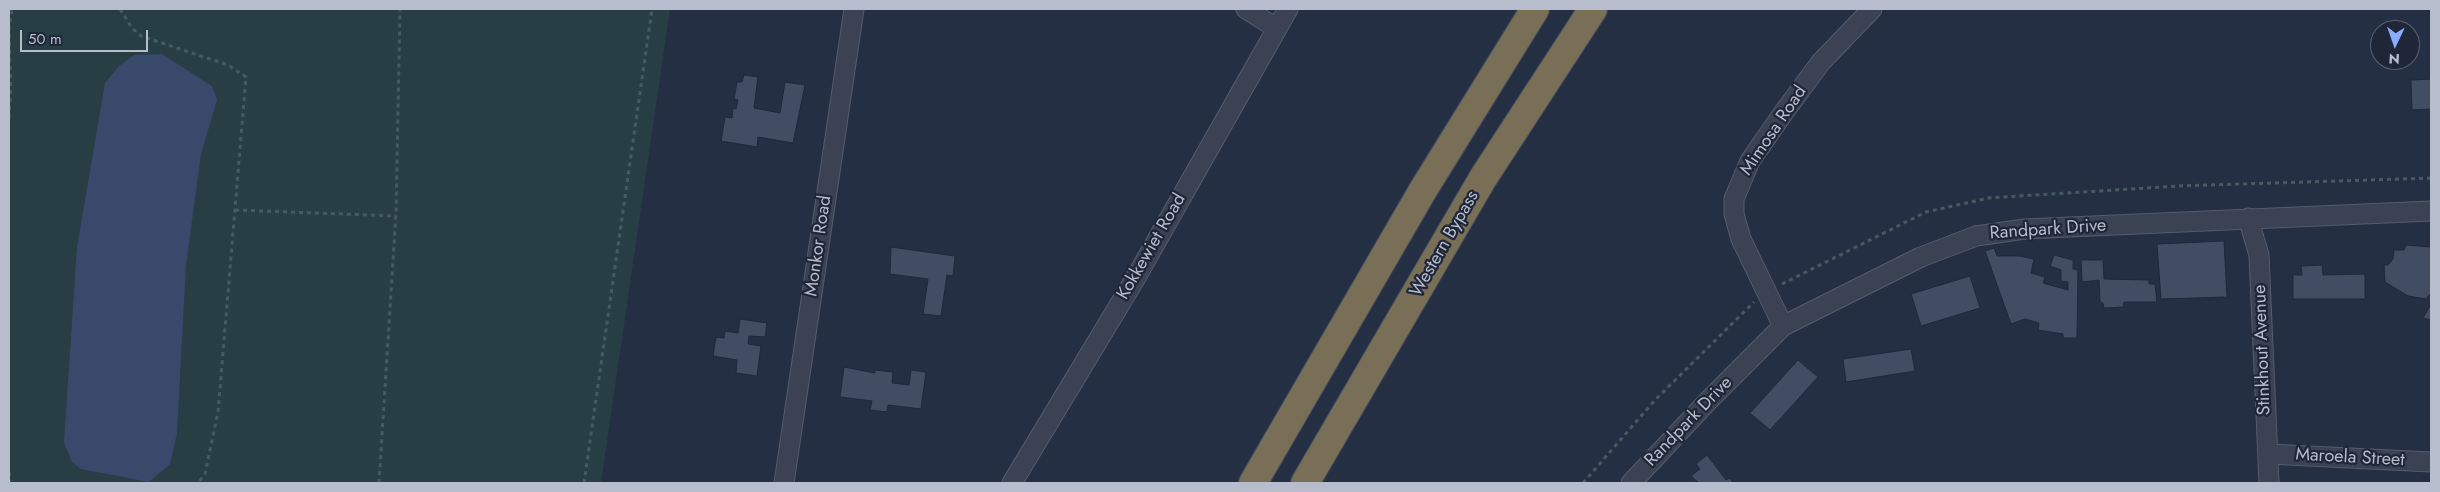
<!DOCTYPE html>
<style>
body{margin:0}
#map{position:relative;width:2440px;height:492px;overflow:hidden;background:#252f43;font-family:Jost,sans-serif}
canvas{display:block}
.frame{position:absolute;inset:0;border:10px solid #b7bdcc;pointer-events:none}
.north{position:absolute;left:2370px;top:20px;width:50px;height:50px;box-sizing:border-box;background:#1e2638;border:1px solid #5b6273;border-radius:50%;rotate:183deg;font-size:14px;font-weight:700;line-height:20px;text-align:center;color:#b7bdcc}
.north::after{content:'';display:block;margin:auto;width:18px;height:22px;background:#8badfd;clip-path:polygon(50% 0,100% 100%,50% 72%,0 100%)}
.scale{position:absolute;left:20px;top:30px;width:128px;height:22px;box-sizing:border-box;border:2px solid #b7bdcc;border-top:0;padding-left:6px;font-size:15px;line-height:18px;white-space:nowrap;color:#b7bdcc;-webkit-text-stroke:4px #1e2638;paint-order:stroke}
</style>
<div id="map">
<canvas width="2440" height="492"></canvas>
<div class="frame"></div>
<div class="north">N</div>
<div class="scale">50 m</div>
</div>
<script>
const ctx = document.querySelector('canvas').getContext('2d');
ctx.lineJoin = 'round';
function fill(path, color) {
  ctx.fillStyle = color;
  ctx.fill(path, 'evenodd');
}
function poly(rows) {
  const path = new Path2D();
  for (const r of rows) {
    path.moveTo(r[0], r[1]);
    for (let i = 2; i < r.length; i += 2) path.lineTo(r[i], r[i + 1]);
  }
  return path;
}
function strokePath(path, color, width, dash) {
  ctx.strokeStyle = color;
  ctx.lineWidth = width;
  ctx.lineCap = dash ? 'butt' : 'round';
  ctx.setLineDash(dash || []);
  ctx.stroke(path);
}
function drawText(font, color, halo, rows, align = 'center') {
  ctx.font = font + ' Jost,sans-serif';
  ctx.lineWidth = 4.5;
  ctx.setLineDash([]);
  ctx.textBaseline = 'middle';
  ctx.strokeStyle = halo;
  ctx.fillStyle = color;
  for (const [text, x, y, turn = 0] of rows) {
    ctx.save();
    ctx.translate(x, y);
    ctx.rotate((+turn || 0) * Math.PI / 180);
    ctx.textAlign = isNaN(turn) ? turn : align;
    if (halo) ctx.strokeText(text, 0, 0);
    ctx.fillText(text, 0, 0);
    ctx.restore();
  }
}
const green = poly([
 [9,9,670,9,601,483,9,483]
]);
const water = poly([
 [162,54,212,86,217,100,201,154,186,265,177,433,170,464,149,482,81,469,72,462,64,442,77,247,105,83,119,66,134,55]
]);
const building = poly([
 [744,75,758,77,754,108,780,113,785,82,805,85,793,143,758,137,757,147,721,141,725,117,732,118,733,108,736,109,738,100,734,99,737,82,742,82,744,75],
 [2431,79,2431,109,2412,110,2411,80,2431,79],
 [2224,241,2227,297,2161,299,2157,244,2224,241],
 [2406,245,2431,247,2431,293,2426,299,2408,296,2385,282,2384,265,2388,265,2393,259,2394,250,2404,250,2406,245],
 [891,247,955,256,953,276,947,275,941,316,923,314,928,279,890,274,891,247],
 [1994,248,1997,256,2019,256,2034,259,2031,273,2045,277,2043,283,2068,290,2068,282,2061,281,2061,270,2050,266,2054,255,2073,260,2073,269,2078,270,2077,338,2063,338,2063,334,2038,330,2039,323,2025,319,2011,324,1985,251,1994,248],
 [2081,260,2103,260,2104,279,2149,280,2149,284,2155,284,2157,302,2124,302,2123,307,2104,308,2103,303,2100,302,2099,280,2082,282,2081,260],
 [2322,265,2323,275,2365,274,2365,299,2293,299,2293,275,2302,275,2301,266,2322,265],
 [1970,276,1980,308,1921,326,1911,294,1970,276],
 [2430,306,2431,306,2431,320,2423,318,2430,306],
 [740,319,767,323,765,337,749,336,748,344,761,346,757,376,736,373,737,360,713,356,716,337,724,338,725,331,738,333,740,319],
 [1911,349,1915,371,1846,382,1843,359,1911,349],
 [1798,360,1818,377,1770,430,1750,413,1798,360],
 [844,367,875,373,875,370,893,372,892,383,909,385,911,370,926,372,921,409,888,405,887,412,870,410,872,401,840,397,844,367],
 [1707,455,1726,480,1730,478,1733,483,1699,483,1691,476,1700,469,1696,464,1707,455]
]);
const path = poly([
 [120,9,132,28,141,36,228,65,246,77,218,412,205,474,198,483],
 [9,118,11,89,9,29,12,9],
 [235,210,396,216],
 [1782,284,1926,212,1989,198,2179,186,2431,178],
 [9,472,10,483],
 [379,483,396,213,400,9],
 [584,483,652,9],
 [1583,483,1655,400,1754,302]
]);
const minor = poly([
 [1246,9,1276,28],
 [2248,218,2259,255,2269,483],
 [1783,326,1741,239,1734,214,1734,199,1750,161,1784,112,1821,62,1872,9],
 [2268,454,2431,462],
 [784,483,854,9],
 [1012,483,1135,279,1288,9],
 [1631,483,1709,400,1783,326,1921,257,1976,236,2025,229,2431,211]
]);
const highway = poly([
 [1253,483,1423,190,1535,9],
 [1305,483,1483,178,1593,9]
]);
const streetNames = [
 ["Mimosa Road",1774,131,-56],
 ["Randpark Drive",2048,230,-4],
 ["Western Bypass",1445,244,-60],
 ["Monkor Road",819,246,-82],
 ["Kokkewiet Road",1152,247,-60],
 ["Stinkhout Avenue",2263,350,-92],
 ["Randpark Drive",1689,422,-46],
 ["Maroela Street",2350,458,3]
];
fill(green, '#273e44');
fill(water, '#38496b');
fill(building, '#424c63');
strokePath(building, '#20283a', 1);
strokePath(minor, '#555d6d', 21);
strokePath(highway, '#444c5d', 30);
strokePath(path, '#465b60', 3, [4, 4]);
strokePath(minor, '#3a4253', 19);
strokePath(highway, '#796f56', 28);
drawText('18px', '#b7bdcc', '#1e2638', streetNames);
</script>
